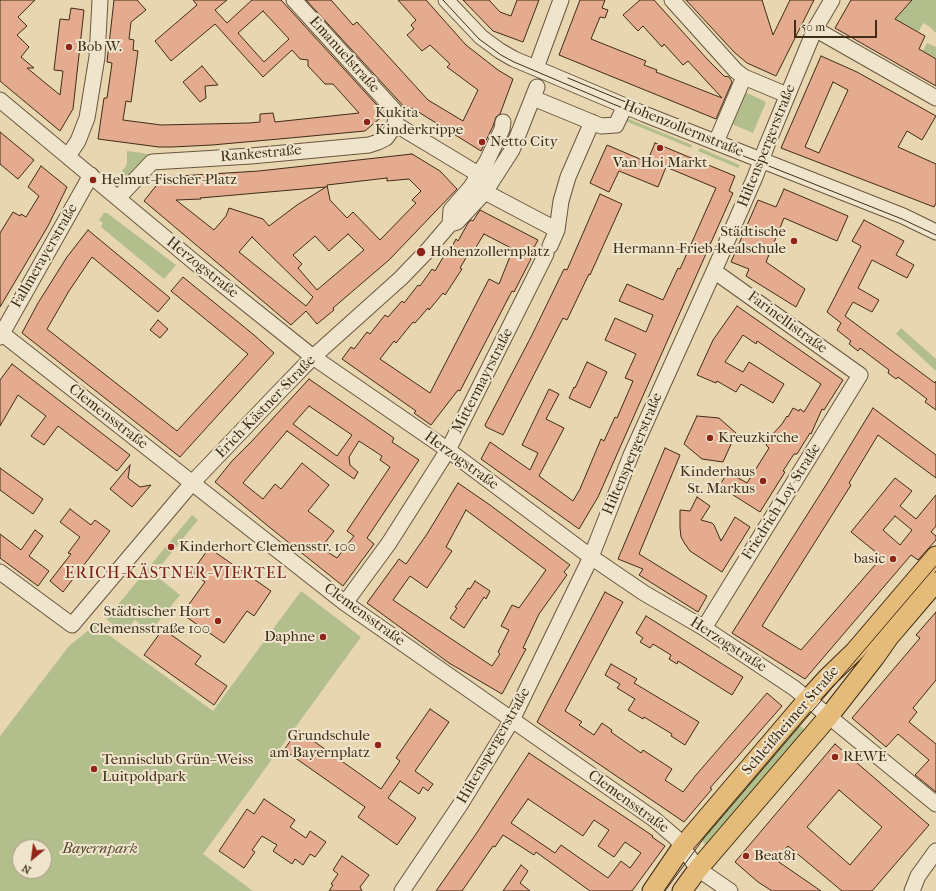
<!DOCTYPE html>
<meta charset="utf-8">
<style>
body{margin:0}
#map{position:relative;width:936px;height:891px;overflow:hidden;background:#e7d6b0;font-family:"IM FELL French Canon",serif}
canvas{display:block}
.north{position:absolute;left:12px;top:839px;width:40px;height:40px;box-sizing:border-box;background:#efe4cc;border:1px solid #a99a84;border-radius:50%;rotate:209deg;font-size:11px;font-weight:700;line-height:16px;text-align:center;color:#402c17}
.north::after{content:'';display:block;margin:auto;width:14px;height:18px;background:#8f2418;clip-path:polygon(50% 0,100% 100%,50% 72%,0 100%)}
.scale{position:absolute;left:794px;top:20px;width:83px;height:18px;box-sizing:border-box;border:2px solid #402c17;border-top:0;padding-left:5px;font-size:12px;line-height:14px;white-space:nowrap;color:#402c17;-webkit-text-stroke:3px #efe4cc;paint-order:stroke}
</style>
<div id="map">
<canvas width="936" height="891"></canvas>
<div class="north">N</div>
<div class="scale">50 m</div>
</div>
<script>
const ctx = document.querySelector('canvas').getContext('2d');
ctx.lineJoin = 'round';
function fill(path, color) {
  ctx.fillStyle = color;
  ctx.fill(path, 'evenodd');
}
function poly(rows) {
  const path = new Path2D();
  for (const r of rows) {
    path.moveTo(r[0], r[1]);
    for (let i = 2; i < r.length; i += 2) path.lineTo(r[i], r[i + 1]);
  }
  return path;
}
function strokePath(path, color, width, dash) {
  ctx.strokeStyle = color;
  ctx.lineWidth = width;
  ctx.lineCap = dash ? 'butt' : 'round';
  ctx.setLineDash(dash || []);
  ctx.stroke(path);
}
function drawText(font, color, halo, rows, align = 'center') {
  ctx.font = font + ' "IM FELL French Canon",serif';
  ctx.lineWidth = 4;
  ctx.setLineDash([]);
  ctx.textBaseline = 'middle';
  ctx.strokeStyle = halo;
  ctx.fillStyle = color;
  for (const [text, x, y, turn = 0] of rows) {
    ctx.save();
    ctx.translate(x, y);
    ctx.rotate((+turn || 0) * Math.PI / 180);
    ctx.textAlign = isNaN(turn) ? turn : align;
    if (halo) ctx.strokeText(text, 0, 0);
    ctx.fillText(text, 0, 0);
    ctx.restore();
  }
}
const green = poly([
 [912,0,936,0,936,33,929,26,923,23,919,31,917,31,895,19],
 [927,43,936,47,936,59,923,51],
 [743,91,766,102,753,133,729,123],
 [624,117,692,145,691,148,623,120],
 [700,148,740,165,738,168,698,151],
 [127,151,148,154,123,183,117,178,126,166,127,162],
 [104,213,107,213,176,265,164,279,101,227,103,223,99,220],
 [901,328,936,359,936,371,896,334],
 [192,515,198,520,154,574,180,595,150,632,135,620,124,633,106,619],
 [301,591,361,637,203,854,253,891,0,891,0,736,69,646,95,625,213,711],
 [20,847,44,847,44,871,20,871],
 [797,724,807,731,708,849,699,835]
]);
const building = poly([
 [0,0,35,0,18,17,27,26,17,35,29,47,21,57,34,68,27,68,60,95,63,71,54,70,60,19,69,20,71,8,84,10,73,109,60,131,0,81,0,0],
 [114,0,137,0,146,10,131,22,129,39,134,40,133,50,138,51,131,102,126,101,123,120,161,125,249,123,260,122,260,114,273,113,275,122,359,113,333,84,325,84,308,66,308,60,300,59,292,50,263,77,215,24,171,61,155,41,197,5,193,0,227,0,215,10,227,23,252,0,281,0,385,114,365,131,290,138,212,145,172,147,159,147,98,139,104,98,107,98,112,63,107,62,114,0],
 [263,11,289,39,264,62,238,33,263,11],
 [306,0,331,0,353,25,357,22,428,100,463,121,478,90,447,67,450,64,430,45,422,51,407,35,414,29,411,25,416,20,398,0,426,0,466,45,498,70,513,79,500,114,496,117,493,126,481,151,412,108,408,111,306,0],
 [463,0,489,0,500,12,511,16,517,0,539,0,523,42,493,31,463,0],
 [580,0,605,0,602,8,608,10,605,18,600,17,591,39,646,61,644,65,657,70,656,72,722,98,688,61,683,65,664,44,662,47,643,26,638,31,623,15,640,0,654,0,708,60,724,76,729,77,731,80,732,82,716,119,559,55,580,0],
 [686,0,762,0,773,35,790,0,814,0,776,76,747,63,734,52,686,0],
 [851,0,912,0,895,19,925,36,919,49,936,59,936,86,835,28,851,0],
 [821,56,857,72,936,116,922,140,907,131,898,147,936,164,936,203,934,207,781,148,821,56],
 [833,82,848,90,819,153,805,147,833,82],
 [202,66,218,85,205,86,206,98,200,102,183,82,202,66],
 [0,132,34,160,18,179,0,164,0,132],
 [655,143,735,176,729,191,733,193,598,497,579,529,481,459,490,442,530,470,538,453,522,445,549,389,559,394,546,419,564,428,539,476,573,501,580,489,601,439,604,441,615,417,617,418,633,381,625,378,636,354,605,340,615,318,646,332,653,315,619,301,627,284,663,300,678,268,680,269,716,188,666,167,658,187,619,171,609,192,590,183,607,145,647,162,655,143],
 [412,154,440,171,457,189,389,260,333,308,334,310,317,324,306,311,291,325,144,201,163,177,259,171,412,154],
 [387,178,387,181,409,179,421,191,412,200,416,203,380,240,353,212,347,218,330,200,327,185,387,178],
 [326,187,297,205,269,226,263,219,229,208,226,216,214,230,176,200,201,199,200,198,326,187],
 [348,234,364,250,317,290,298,268,302,264,293,255,315,236,329,251,348,234],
 [252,237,313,297,306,306,239,252,252,237],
 [41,166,67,187,48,226,0,307,0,233,13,212,20,216,21,214,26,217,39,196,28,187,41,166],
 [784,189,848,216,837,241,784,218,766,262,805,289,796,307,746,276,749,269,731,262,758,200,776,207,784,189],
 [600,194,622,204,590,275,589,274,567,320,563,318,503,435,486,427,485,425,532,335,564,269,567,270,600,194],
 [480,210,538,240,529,257,531,259,514,292,512,291,460,391,458,390,431,425,414,413,416,411,342,359,351,347,354,349,367,332,370,334,385,315,388,317,402,301,404,303,418,285,420,286,432,269,435,271,448,249,450,250,456,239,458,241,468,223,471,220,473,221,480,210],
 [484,234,513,249,499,284,489,279,430,393,380,359,394,341,396,343,413,322,415,323,428,308,429,310,443,293,445,295,462,269,460,268,470,251,473,252,484,234],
 [864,220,904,241,896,255,914,265,907,278,872,260,858,288,879,300,872,312,853,302,845,316,935,383,936,381,936,410,925,402,927,399,898,377,896,379,888,373,889,370,860,348,858,351,849,344,851,341,837,330,841,323,827,312,861,246,852,241,864,220],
 [88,230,170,298,158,312,92,257,69,291,47,329,177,431,248,354,171,291,183,277,254,335,274,353,180,457,22,333,38,303,67,257,88,230],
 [737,306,843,380,824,410,822,409,811,434,810,433,797,454,794,454,783,471,785,472,760,512,719,486,728,472,747,483,769,448,766,445,774,436,772,435,782,424,787,416,788,417,793,408,799,411,800,409,804,412,821,384,757,341,756,344,743,335,725,362,743,372,749,362,784,384,773,403,741,384,736,392,717,381,716,383,697,375,713,340,737,306],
 [158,320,168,329,160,338,150,330,158,320],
 [587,362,607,372,590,408,569,398,574,387,575,388,587,362],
 [12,364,130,455,117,471,58,426,44,445,31,436,46,416,18,395,0,426,0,380,12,364],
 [309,379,394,438,392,442,419,460,367,538,374,544,343,586,268,526,215,482,232,461,252,441,309,379],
 [309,406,352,435,337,456,293,424,309,406],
 [287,431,354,479,358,472,350,465,349,457,359,441,382,456,380,460,390,467,347,531,354,536,337,558,321,548,334,531,308,511,329,485,302,463,281,489,275,484,263,499,243,483,287,431],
 [873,408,936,455,936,478,878,435,849,483,851,485,762,626,801,650,882,557,851,532,895,478,912,491,900,506,916,519,936,495,936,526,931,532,936,536,936,540,918,560,911,555,805,679,732,633,826,485,873,408],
 [895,516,912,530,900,545,883,530,895,516],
 [697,416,719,418,736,433,723,462,702,459,684,444,697,416],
 [665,448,680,455,639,554,707,596,698,612,639,575,643,569,618,559,665,448],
 [130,465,128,478,140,487,151,485,132,507,110,489,130,465],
 [0,468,43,499,33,514,0,490,0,468],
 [458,483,490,505,570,565,564,572,567,575,539,614,523,648,526,649,502,694,449,663,367,603,399,559,406,564,427,534,458,483],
 [466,510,546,570,519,608,512,605,501,626,509,630,498,652,500,654,492,666,393,600,410,576,427,588,452,551,446,547,466,510],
 [697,497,710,506,701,520,712,523,714,525,721,541,735,517,750,527,722,572,690,551,685,544,681,537,680,528,680,510,690,511,697,497],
 [70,509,91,525,95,520,110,531,63,592,50,581,71,554,68,553,80,537,60,522,70,509],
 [35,530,43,536,29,556,49,571,38,586,0,558,0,534,21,550,35,530],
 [209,548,271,591,254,616,247,611,224,643,182,614,205,582,192,572,209,548],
 [475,581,490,591,486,599,484,597,464,628,450,618,457,608,455,607,463,596,468,588,470,589,475,581],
 [605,592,623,602,565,711,582,722,579,725,594,735,602,723,612,730,611,732,641,753,643,750,672,769,665,780,683,792,696,775,767,693,782,706,710,788,712,789,684,822,537,722,605,592],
 [936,612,936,680,913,708,917,712,909,722,936,744,936,792,915,775,929,760,898,734,886,747,852,718,920,638,916,635,936,612],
 [646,616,743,677,732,695,678,661,677,664,669,659,671,655,653,644,650,648,640,642,643,638,636,633,646,616],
 [163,629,201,656,195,664,227,686,214,705,144,655,163,629],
 [611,664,637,679,634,683,699,722,685,745,671,736,672,734,644,717,643,719,628,710,635,699,617,688,620,684,605,675,611,664],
 [430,709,449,722,415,771,433,784,428,791,423,787,419,794,400,781,388,798,416,818,397,845,358,817,365,807,284,750,298,730,381,789,400,761,396,758,430,709],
 [835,744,929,825,872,891,842,891,788,846,776,860,821,891,772,891,758,882,735,862,835,744],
 [839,790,882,827,850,865,807,827,839,790],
 [529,753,653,836,652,837,665,846,632,891,590,891,536,852,534,855,503,835,495,847,493,846,462,891,436,891,476,834,529,753],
 [528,799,583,836,594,820,609,830,598,846,614,857,625,842,641,853,630,868,621,861,608,878,561,845,555,853,511,823,528,799],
 [264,799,295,820,290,827,306,838,310,831,326,842,315,857,310,854,303,865,295,859,292,864,273,851,277,845,262,836,252,850,255,852,244,868,219,851,247,809,254,814,264,799],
 [342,856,369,875,360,887,362,891,329,891,333,885,331,884,338,874,333,870,342,856],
 [521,865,528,871,520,883,530,891,503,891,521,865]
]);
const minor = poly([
 [446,0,481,37,500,51,514,59,644,114,903,216,936,232],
 [672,0,736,71,744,77,787,95],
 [815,29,936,98],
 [536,68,561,0],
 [533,98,601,126,616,125,625,106],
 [0,100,193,261,313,357,448,450,591,557,644,593,704,628,794,688,936,804],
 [395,124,488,180],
 [716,142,744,77],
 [68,156,78,141,87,118,97,57,100,0],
 [485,192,557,230],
 [118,198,152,162,251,156,369,145,378,142,386,138,391,131,395,124,396,117,394,110,294,0],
 [450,224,451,210,471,187,487,161,502,129,503,122],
 [550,246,557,230,561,201,568,177,592,122],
 [0,332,345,603,654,819,676,838,698,869,730,891],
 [0,337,91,175],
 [0,572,72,625,192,483,278,393,313,357,401,278,427,251,450,224,457,222,485,192,512,150,537,87],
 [345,603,389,543,448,450,546,254],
 [704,628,860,375,714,271],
 [402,891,460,805,512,720,591,557,631,455,714,271,755,177,767,145,815,29,832,0],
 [912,891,918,876,936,851]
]);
const major = poly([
 [652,891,682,847,808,699,827,678,855,651,936,556],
 [682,891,698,869,829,716,875,657,889,637,936,582]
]);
const tram = poly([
 [443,0,479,39,501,55,514,62,613,104,902,219,936,235],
 [568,78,669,120],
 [665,891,704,838,936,566]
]);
const markers = [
 [69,47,4,"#8f2418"],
 [367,122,4,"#8f2418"],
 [482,142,4,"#8f2418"],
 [660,148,4,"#8f2418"],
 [93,180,4,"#8f2418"],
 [794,241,4,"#8f2418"],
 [421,252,5,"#8f2418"],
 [710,438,4,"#8f2418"],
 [763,481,4,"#8f2418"],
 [171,547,4,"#8f2418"],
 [893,559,4,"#8f2418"],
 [218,621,4,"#8f2418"],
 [323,637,4,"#8f2418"],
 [378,745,4,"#8f2418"],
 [835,757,4,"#8f2418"],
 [94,769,4,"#8f2418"],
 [746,856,4,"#8f2418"]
];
const poiNames = [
 ["Bob W.",77,47],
 ["Kukita",375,113],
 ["Kinderkrippe",375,130],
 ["Netto City",490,142],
 ["Van Hoi Markt",660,163,"center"],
 ["Helmut-Fischer-Platz",101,180],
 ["Städtische",786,232,"right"],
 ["Hermann-Frieb-Realschule",786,249,"right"],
 ["Hohenzollernplatz",430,252],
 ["Kreuzkirche",718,438],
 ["Kinderhaus",755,472,"right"],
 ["St. Markus",755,489,"right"],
 ["Kinderhort Clemensstr. 100",179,547],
 ["basic",885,559,"right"],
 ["Städtischer Hort",210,612,"right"],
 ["Clemensstraße 100",210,629,"right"],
 ["Daphne",315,637,"right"],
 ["Grundschule",370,736,"right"],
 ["am Bayernplatz",370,753,"right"],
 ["REWE",843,757],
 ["Tennisclub Grün–Weiss",102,760],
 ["Luitpoldpark",102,777],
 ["Beat81",754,856]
];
const streetNames = [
 ["Emanuelstraße",344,55,48],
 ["Hohenzollernstraße",683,129,22],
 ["Hiltenspergerstraße",767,146,-68],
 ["Rankestraße",261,154,-5],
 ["Fallmerayerstraße",45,256,-60],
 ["Herzogstraße",202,268,39],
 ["Farinellistraße",787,323,36],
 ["Mittermayrstraße",483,381,-63],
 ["Erich-Kästner-Straße",266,407,-46],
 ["Clemensstraße",108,417,38],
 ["Hiltenspergerstraße",633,454,-67],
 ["Herzogstraße",461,461,36],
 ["Friedrich-Loy-Straße",782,502,-58],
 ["Clemensstraße",364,615,36],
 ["Herzogstraße",728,645,33],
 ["Schleißheimer Straße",791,721,-49],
 ["Hiltenspergerstraße",494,746,-60],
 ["Clemensstraße",628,802,36]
];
const parkNames = [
 ["Bayernpark",100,849]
];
const neighbourhoodNames = [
 ["ERICH-KÄSTNER-VIERTEL",176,574]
];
fill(green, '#b3be8d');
fill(building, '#e4ab8e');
strokePath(building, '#402c17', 1);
strokePath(minor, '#6a563d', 17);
strokePath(major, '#402c17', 21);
strokePath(minor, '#efe4cc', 15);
strokePath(major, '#e4bb78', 19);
strokePath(tram, '#402c17', 1);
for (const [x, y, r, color] of markers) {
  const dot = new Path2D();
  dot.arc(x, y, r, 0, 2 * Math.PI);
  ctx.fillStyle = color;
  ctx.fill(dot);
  strokePath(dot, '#efe4cc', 1.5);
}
drawText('15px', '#402c17', '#efe4cc', poiNames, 'left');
drawText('15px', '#402c17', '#efe4cc', streetNames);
drawText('italic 15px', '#57492f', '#efe4cc', parkNames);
ctx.letterSpacing = '1px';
drawText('16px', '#7a1f14', '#efe4cc', neighbourhoodNames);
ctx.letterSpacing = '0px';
</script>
